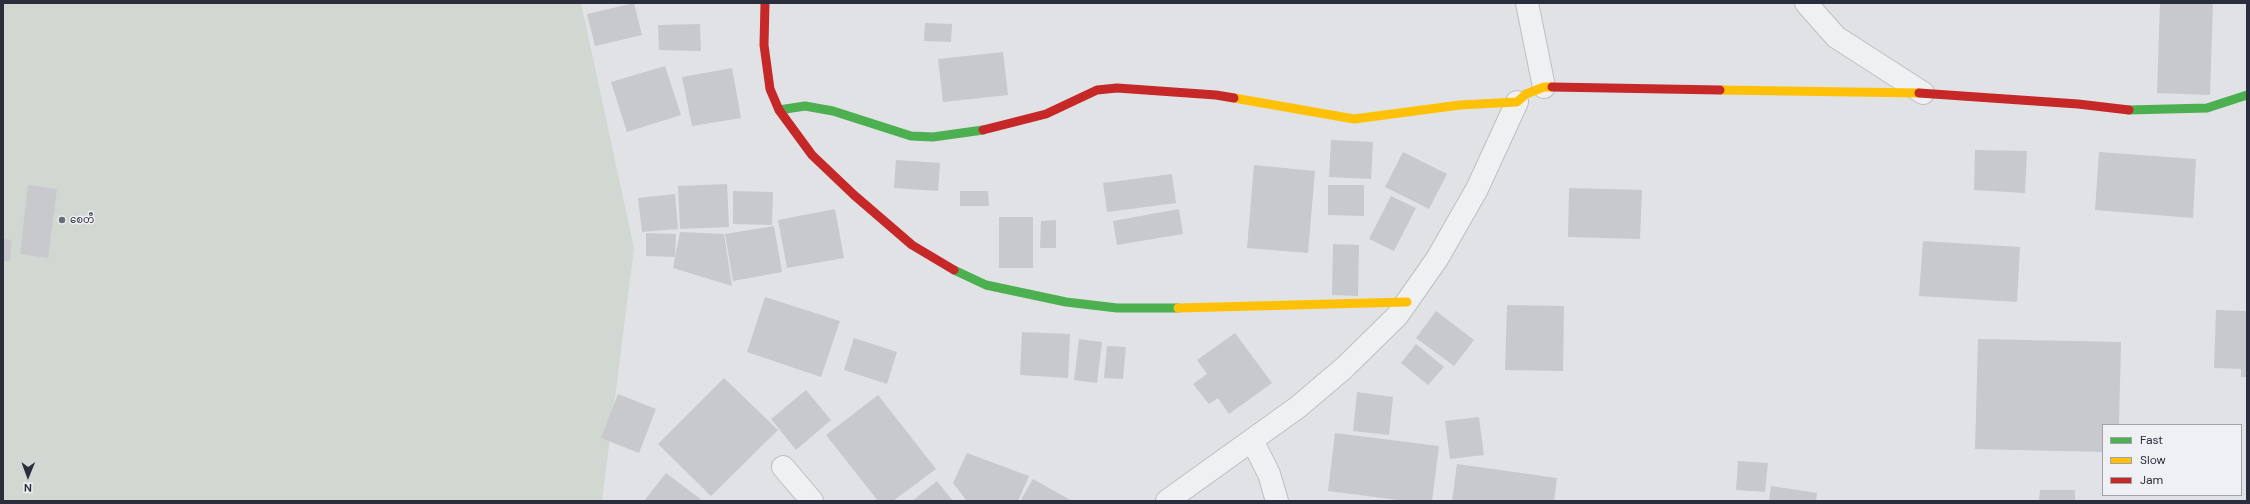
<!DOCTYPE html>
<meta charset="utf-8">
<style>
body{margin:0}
#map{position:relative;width:2250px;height:504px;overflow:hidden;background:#e0e2e5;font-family:"DM Sans",sans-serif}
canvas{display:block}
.frame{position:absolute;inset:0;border:4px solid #292d3c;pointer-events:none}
.legend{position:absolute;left:2102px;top:424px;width:140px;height:72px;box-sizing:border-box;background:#eef0f4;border:1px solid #9fa2aa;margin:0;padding:5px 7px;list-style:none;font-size:12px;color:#292d3c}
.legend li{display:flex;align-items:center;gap:8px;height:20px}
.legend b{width:20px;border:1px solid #9fa2aa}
.north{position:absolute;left:8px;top:456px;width:40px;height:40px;-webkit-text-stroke:3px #eef0f4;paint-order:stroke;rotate:181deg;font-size:11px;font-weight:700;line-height:16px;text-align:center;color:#292d3c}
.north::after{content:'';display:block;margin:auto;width:14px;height:18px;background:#292d3c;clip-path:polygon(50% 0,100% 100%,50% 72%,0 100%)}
</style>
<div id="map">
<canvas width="2250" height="504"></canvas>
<div class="frame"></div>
<ul class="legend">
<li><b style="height:5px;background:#4caf50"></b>Fast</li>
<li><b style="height:5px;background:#ffc107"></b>Slow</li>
<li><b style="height:5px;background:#c62828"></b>Jam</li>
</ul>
<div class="north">N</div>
</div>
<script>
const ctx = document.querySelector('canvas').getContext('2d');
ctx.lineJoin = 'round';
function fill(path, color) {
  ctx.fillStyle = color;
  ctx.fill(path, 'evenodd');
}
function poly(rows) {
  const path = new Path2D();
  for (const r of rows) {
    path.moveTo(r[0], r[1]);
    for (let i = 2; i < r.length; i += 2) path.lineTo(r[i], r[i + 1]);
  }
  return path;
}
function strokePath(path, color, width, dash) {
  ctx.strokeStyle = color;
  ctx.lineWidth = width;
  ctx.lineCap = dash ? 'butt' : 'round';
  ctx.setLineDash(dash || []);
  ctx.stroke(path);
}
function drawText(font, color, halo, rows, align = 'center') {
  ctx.font = font + ' "DM Sans","Noto Sans Myanmar",sans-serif';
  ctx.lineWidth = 3;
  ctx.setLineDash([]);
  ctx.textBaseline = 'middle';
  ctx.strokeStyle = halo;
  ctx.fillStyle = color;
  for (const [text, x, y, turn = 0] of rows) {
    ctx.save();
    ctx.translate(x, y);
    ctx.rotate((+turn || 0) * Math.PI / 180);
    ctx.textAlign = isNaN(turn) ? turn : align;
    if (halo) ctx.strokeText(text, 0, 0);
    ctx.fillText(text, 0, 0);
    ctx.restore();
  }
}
const green = poly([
 [3,3,581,3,634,248,602,501,3,501]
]);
const building = poly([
 [634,3,642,35,595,46,587,14],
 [2160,3,2213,3,2210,95,2157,93],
 [925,23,952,24,951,42,924,41],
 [700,24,701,51,659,50,658,25],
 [1003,52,1008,95,943,102,938,59],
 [665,66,681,115,627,132,611,82],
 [732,68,741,118,692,126,682,77],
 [1331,140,1373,142,1371,179,1329,177],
 [1975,150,2027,151,2025,193,1974,190],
 [1403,152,1447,174,1429,209,1385,187],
 [2099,152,2196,159,2193,218,2095,210],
 [896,160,940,163,938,191,894,188],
 [1254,165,1315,171,1308,253,1247,248],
 [1172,174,1176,203,1107,212,1103,183],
 [727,184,729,227,680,229,678,186],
 [28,185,57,189,48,258,20,254],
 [1328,185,1364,185,1364,216,1328,215],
 [1569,188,1642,190,1640,239,1568,237],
 [733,191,773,192,772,225,733,224],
 [960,191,988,191,989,206,960,206],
 [675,194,678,229,642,232,638,198],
 [1391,196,1416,208,1394,251,1369,239],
 [835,209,844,258,787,268,778,220],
 [1179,209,1183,234,1117,245,1113,221],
 [999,217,1033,217,1033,268,999,268],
 [1056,220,1056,248,1040,248,1041,221],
 [774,226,782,272,733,281,725,234],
 [680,232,724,234,732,286,673,268],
 [646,233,676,234,675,257,646,256],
 [3,239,12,240,10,261,3,261],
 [1923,241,2020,247,2017,302,1919,296],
 [1333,244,1359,245,1358,296,1332,295],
 [765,297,840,321,821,377,747,352],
 [1507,305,1564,306,1563,371,1505,370],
 [2216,310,2247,311,2247,377,2241,377,2241,369,2214,368],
 [1436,311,1474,340,1454,366,1416,338],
 [1022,332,1070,334,1068,378,1020,375],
 [1235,333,1272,383,1229,414,1218,398,1209,404,1193,384,1207,374,1197,360],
 [854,338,897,352,887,384,844,370],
 [1079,339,1102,342,1097,383,1074,380],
 [1978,339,2121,342,2119,425,2103,425,2103,452,1975,449],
 [1416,344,1444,367,1428,385,1401,363],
 [1107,346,1126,347,1123,379,1104,378],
 [724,378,778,430,711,496,658,444],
 [806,390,831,420,796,450,771,419],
 [1357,392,1393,397,1389,435,1353,431],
 [618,394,656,409,639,453,601,438],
 [878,395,936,469,893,501,878,501,826,435],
 [1479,417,1484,455,1450,459,1445,421],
 [1335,433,1439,446,1432,501,1406,501,1328,491],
 [967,453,1029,476,1018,501,967,501,953,483],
 [1738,461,1768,463,1765,492,1736,490],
 [1457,464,1557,478,1554,501,1452,501],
 [666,473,703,501,644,501],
 [1033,479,1072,501,1020,501],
 [937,481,953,501,912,501],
 [1771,486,1817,493,1816,501,1769,501],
 [2040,490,2075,490,2075,501,2039,501]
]);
const street = poly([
 [1527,3,1544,87],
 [1806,3,1836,37,1923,93],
 [1252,440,1269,474,1277,501],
 [783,467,812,501],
 [1167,501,1298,407,1344,368,1397,316,1437,259,1477,189,1517,102]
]);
const fast = poly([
 [779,110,805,106,833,111,911,136,933,137,983,130],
 [2129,110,2207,108,2247,95],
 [954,270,986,285,1066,302,1117,308,1178,308]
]);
const slow = poly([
 [1720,90,1919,93],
 [1234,98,1354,119,1460,105,1517,102,1526,94,1544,87,1552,87],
 [1178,308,1407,302]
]);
const jam = poly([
 [765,3,764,45,770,89,779,110,812,155,854,195,912,245,954,270],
 [1552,87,1720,90],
 [1919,93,2078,104,2129,110],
 [983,130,1046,114,1097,90,1117,88,1216,95,1234,98]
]);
const markers = [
 [62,220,4,"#696c77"]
];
const poiNames = [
 ["စေတီ",70,220]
];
fill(green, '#d0d8d1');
fill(building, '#c8c9cd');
strokePath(street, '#bdbfc1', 24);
strokePath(street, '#eff0f2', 22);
strokePath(fast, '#4caf50', 9);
strokePath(slow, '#ffc107', 9);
strokePath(jam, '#c62828', 9);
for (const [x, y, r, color] of markers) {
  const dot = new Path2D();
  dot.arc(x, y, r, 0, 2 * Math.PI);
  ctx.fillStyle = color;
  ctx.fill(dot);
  strokePath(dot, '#eef0f4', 1.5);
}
drawText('10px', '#292d3c', '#eef0f4', poiNames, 'left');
</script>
